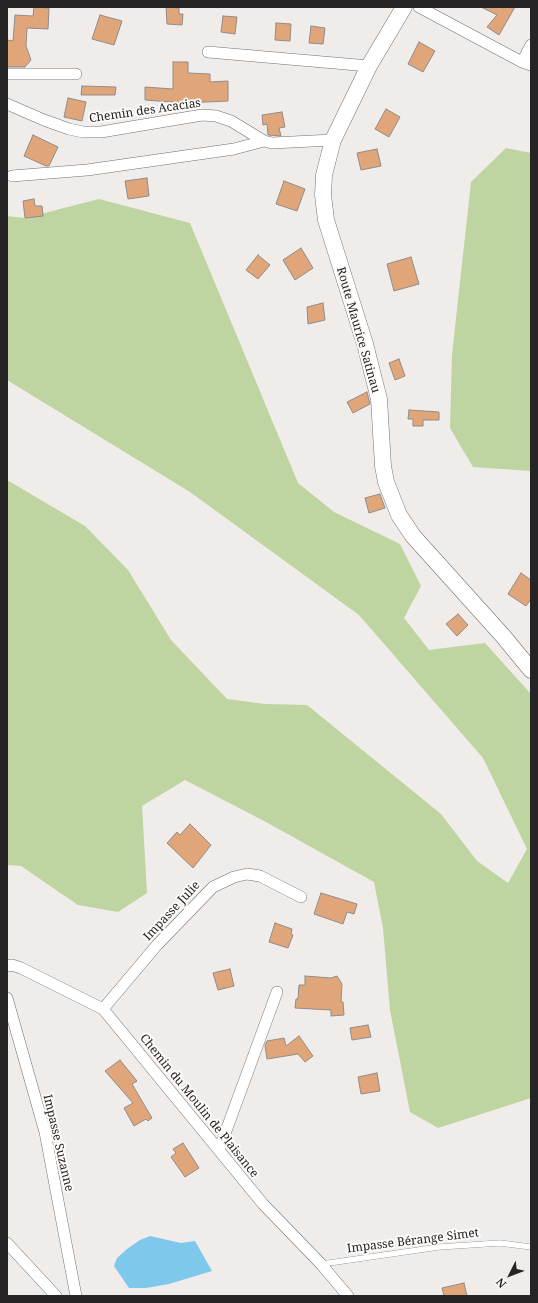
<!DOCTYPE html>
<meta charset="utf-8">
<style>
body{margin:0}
#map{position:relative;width:538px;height:1303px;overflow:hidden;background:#efecea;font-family:"Noto Serif",serif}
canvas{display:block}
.frame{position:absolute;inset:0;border:8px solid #262424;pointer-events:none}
.north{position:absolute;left:490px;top:1255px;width:40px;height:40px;-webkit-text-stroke:3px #fdfaf7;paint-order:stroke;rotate:228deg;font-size:11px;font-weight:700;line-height:16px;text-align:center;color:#262424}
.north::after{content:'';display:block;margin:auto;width:14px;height:18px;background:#262424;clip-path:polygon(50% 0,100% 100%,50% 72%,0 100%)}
</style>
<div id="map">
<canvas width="538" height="1303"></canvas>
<div class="frame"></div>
<div class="north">N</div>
</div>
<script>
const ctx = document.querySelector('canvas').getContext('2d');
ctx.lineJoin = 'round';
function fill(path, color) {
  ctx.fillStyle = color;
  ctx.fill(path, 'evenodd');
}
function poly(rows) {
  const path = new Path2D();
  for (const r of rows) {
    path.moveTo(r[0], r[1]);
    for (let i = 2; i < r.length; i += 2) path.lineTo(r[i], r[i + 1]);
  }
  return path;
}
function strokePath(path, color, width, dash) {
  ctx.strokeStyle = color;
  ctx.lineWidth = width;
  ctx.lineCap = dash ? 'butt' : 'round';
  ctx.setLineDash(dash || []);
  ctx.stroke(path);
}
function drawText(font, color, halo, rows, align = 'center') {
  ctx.font = font + ' "Noto Serif",serif';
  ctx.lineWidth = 4;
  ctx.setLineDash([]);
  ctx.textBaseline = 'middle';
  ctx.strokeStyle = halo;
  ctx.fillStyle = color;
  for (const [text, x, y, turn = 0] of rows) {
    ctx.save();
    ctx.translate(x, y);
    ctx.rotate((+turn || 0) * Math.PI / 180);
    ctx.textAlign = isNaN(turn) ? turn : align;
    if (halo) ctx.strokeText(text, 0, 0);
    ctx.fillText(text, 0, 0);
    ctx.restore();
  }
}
const green = poly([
 [506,148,531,153,531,471,473,467,450,428,452,355,471,182],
 [99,199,190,223,298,483,334,512,400,544,421,586,404,618,429,650,485,643,531,694,531,1098,438,1128,410,1112,390,1010,383,928,374,882,266,822,185,780,142,806,147,893,118,912,78,905,21,866,7,865,7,480,85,526,128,570,171,640,227,699,265,704,307,705,441,814,477,861,508,883,527,849,483,758,359,615,190,492,7,380,7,216,25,218]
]);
const water = poly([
 [150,1236,181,1243,195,1241,212,1271,169,1284,146,1288,129,1288,114,1266,117,1258,127,1249,140,1240]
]);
const building = poly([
 [34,7,49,8,48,29,27,28,26,46,31,60,25,67,7,67,7,40,13,41,15,15,33,16,34,7],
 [166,7,179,8,179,14,183,14,182,25,167,24,166,7],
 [481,7,515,7,499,35,487,27,497,15,481,7],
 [100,15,122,21,114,45,92,39,100,15],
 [223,16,237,17,235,34,221,32,223,16],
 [276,23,291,24,290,41,275,40,276,23],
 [311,26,325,28,323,44,309,43,311,26],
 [419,42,435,51,423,72,408,64,419,42],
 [173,62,188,62,188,73,210,74,210,82,228,81,228,101,184,103,145,100,145,87,173,89,173,62],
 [82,86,116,87,115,95,81,95,82,86],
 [68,98,86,102,82,121,64,117,68,98],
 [386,109,400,117,389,137,375,129,386,109],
 [282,112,285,127,279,128,281,136,268,135,267,124,263,125,262,115,282,112],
 [33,135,58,147,49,166,46,166,24,156,33,135],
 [377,149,381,166,361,170,357,153,377,149],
 [147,178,149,196,128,199,125,181,147,178],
 [284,181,305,189,297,211,276,204,284,181],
 [34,199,35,206,42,206,43,216,25,218,23,201,34,199],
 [301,248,313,268,295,280,283,260,301,248],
 [258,255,270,265,258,279,246,270,258,255],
 [411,257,419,284,394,291,387,264,411,257],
 [323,303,325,320,308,324,307,307,323,303],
 [399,359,405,376,395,380,389,363,399,359],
 [367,392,370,404,353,413,347,402,367,392],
 [409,410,439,412,439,420,423,420,423,426,413,426,413,419,408,419,409,410],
 [380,494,385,508,369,513,365,498,380,494],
 [521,573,531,580,531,599,526,606,508,594,521,573],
 [458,614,468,625,457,636,446,624,458,614],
 [190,824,211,845,193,868,167,843,177,832,180,835,190,824],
 [321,893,357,904,354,914,347,912,343,924,314,914,321,893],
 [275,923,292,929,291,934,293,935,288,948,269,942,275,923],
 [230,969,234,986,218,990,213,973,230,969],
 [305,976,331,978,337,976,342,984,341,1002,343,1002,344,1015,331,1016,331,1010,295,1008,296,999,298,999,299,985,305,985,305,976],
 [368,1025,371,1037,352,1040,350,1028,368,1025],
 [299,1036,313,1056,305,1062,298,1054,267,1059,265,1045,267,1041,284,1038,286,1046,299,1036],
 [120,1060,137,1081,132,1084,152,1118,148,1121,146,1119,134,1126,124,1108,133,1103,105,1071,120,1060],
 [377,1073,380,1091,361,1094,358,1077,377,1073],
 [183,1143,199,1168,185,1177,171,1157,176,1153,173,1149,183,1143],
 [464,1283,467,1296,444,1296,442,1288,464,1283]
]);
const lane = poly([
 [322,1264,439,1247,500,1243,531,1247]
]);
const street = poly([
 [419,7,522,62,531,65],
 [208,52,369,66],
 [522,62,531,45],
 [7,74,76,74],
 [7,104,44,120,69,129,83,132,101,132,202,115,216,116,231,121,264,141,272,143,333,140],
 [12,176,87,170,234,149,264,141],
 [7,966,12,965,21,968,103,1009,263,1204,321,1264,348,1296],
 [7,998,45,1132,76,1296],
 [103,1009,157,945,213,887,234,877,247,874,260,876,301,897],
 [219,1150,277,992],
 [7,1243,56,1296]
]);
const secondary = poly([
 [404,7,369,66,333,140,324,175,323,195,326,220,365,344,379,399,383,466,386,482,399,515,413,536,503,636,531,670]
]);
const streetNames = [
 ["Chemin des Acacias",145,111,-8],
 ["Route Maurice Satinau",358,330,74],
 ["Impasse Julie",172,911,-47],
 ["Chemin du Moulin de Plaisance",199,1106,51],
 ["Impasse Suzanne",58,1143,77],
 ["Impasse Bérange Simet",413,1241,-7]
];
fill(green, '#bed4a1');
fill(water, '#7ec8ec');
fill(building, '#e0a67a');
strokePath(building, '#8f8c8b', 1);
strokePath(lane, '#73716f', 6);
strokePath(street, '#73716f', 12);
strokePath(secondary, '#73716f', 17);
strokePath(lane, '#fff', 5.5);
strokePath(street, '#fff', 11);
strokePath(secondary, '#fff', 16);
drawText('12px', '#262424', '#fdfaf7', streetNames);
</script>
